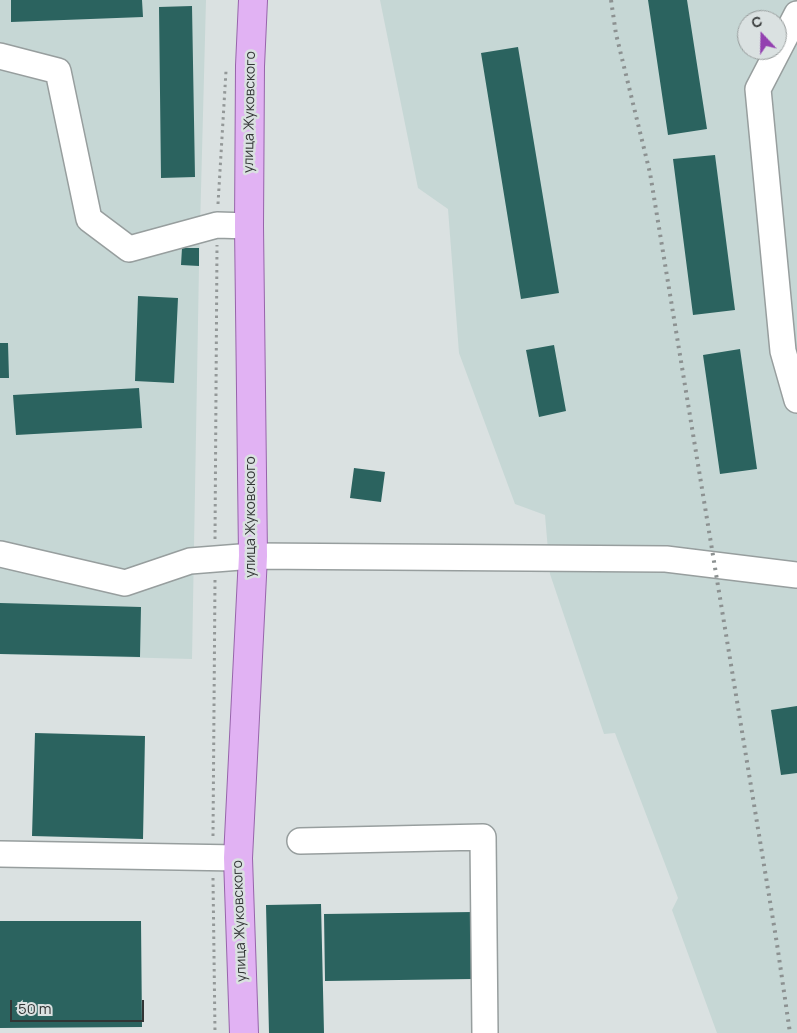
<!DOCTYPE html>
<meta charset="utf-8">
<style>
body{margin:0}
#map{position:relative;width:797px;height:1033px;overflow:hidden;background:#dae1e1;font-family:Manrope,sans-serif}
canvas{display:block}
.north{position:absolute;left:737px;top:10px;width:50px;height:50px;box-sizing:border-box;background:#dae1e1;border:1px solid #979c9c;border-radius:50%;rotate:339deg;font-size:14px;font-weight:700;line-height:20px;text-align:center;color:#323535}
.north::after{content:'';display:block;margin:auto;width:18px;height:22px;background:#9341b0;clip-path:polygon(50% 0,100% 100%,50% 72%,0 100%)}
.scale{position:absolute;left:10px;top:1000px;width:134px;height:22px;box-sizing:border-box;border:2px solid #323535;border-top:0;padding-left:6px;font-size:15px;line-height:18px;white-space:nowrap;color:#323535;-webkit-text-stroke:4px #dae1e1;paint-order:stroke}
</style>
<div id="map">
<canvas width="797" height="1033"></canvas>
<div class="north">С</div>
<div class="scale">50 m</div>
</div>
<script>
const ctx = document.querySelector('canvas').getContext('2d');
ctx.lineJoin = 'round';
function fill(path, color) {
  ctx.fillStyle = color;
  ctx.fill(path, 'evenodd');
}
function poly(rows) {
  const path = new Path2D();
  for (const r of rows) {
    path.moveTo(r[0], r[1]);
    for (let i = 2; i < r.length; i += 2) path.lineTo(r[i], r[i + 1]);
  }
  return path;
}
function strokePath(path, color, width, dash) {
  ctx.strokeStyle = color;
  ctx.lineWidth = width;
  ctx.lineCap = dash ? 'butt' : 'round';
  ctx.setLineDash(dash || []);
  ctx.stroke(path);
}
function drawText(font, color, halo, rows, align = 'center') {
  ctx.font = font + ' Manrope,sans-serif';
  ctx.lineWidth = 5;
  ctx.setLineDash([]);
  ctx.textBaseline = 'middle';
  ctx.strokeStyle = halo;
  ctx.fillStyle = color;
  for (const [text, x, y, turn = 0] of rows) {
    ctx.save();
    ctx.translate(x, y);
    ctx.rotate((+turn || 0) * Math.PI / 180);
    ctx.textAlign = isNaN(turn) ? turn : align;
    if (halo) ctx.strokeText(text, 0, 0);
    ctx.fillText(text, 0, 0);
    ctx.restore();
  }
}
const built = poly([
 [0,0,206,0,199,266,192,659,0,654],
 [380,0,797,0,797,1033,717,1033,672,910,678,898,615,733,604,734,550,574,545,515,515,504,459,353,448,209,418,188],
 [747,20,777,20,777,50,747,50]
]);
const building = poly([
 [11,0,142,0,143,17,11,22],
 [648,0,687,0,707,129,668,135],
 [192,6,195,177,161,178,159,7],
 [518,47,559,293,521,299,481,53],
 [715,155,735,310,693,315,673,159],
 [182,248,199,248,199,266,181,265],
 [138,296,178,298,174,383,135,381],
 [0,343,8,343,9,378,0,378],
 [554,345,566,411,539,417,526,350],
 [740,349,757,469,720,474,703,355],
 [139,388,142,428,16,435,13,395],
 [354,468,385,472,381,502,350,498],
 [0,603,141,607,140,657,0,654],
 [797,706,797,773,781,775,771,710],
 [35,733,145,736,143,839,32,836],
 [321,904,324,1033,269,1033,266,905],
 [473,912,473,979,325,981,324,914],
 [0,921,141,921,142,1027,0,1028]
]);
const path = poly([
 [218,204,226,71],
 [215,539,217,245],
 [213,836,215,580],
 [213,878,215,1033]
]);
const minor = poly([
 [797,14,758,89,783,351,797,400],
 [0,56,58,71,89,219,129,249,217,225,249,226],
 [0,554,125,583,190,561,253,556,666,559,797,575],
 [300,841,483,837,485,1033],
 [0,854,238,858]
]);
const major = poly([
 [244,1033,238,858,253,556,249,226,250,66,253,0]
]);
const rail = poly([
 [611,0,616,34,650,173,777,944,790,1033]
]);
const streetNames = [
 ["улица Жуковского",250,112,-89],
 ["улица Жуковского",251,517,-90],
 ["улица Жуковского",240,921,-92]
];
fill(built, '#c6d7d5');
fill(building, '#2b635f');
strokePath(minor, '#979e9e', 28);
strokePath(major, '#9764ab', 30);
strokePath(path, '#939898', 3, [2.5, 4]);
strokePath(minor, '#fff', 25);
strokePath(major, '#e1b2f3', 28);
strokePath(rail, '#8c9191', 4, [2.5, 5]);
drawText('14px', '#323535', '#dae1e1', streetNames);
</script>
